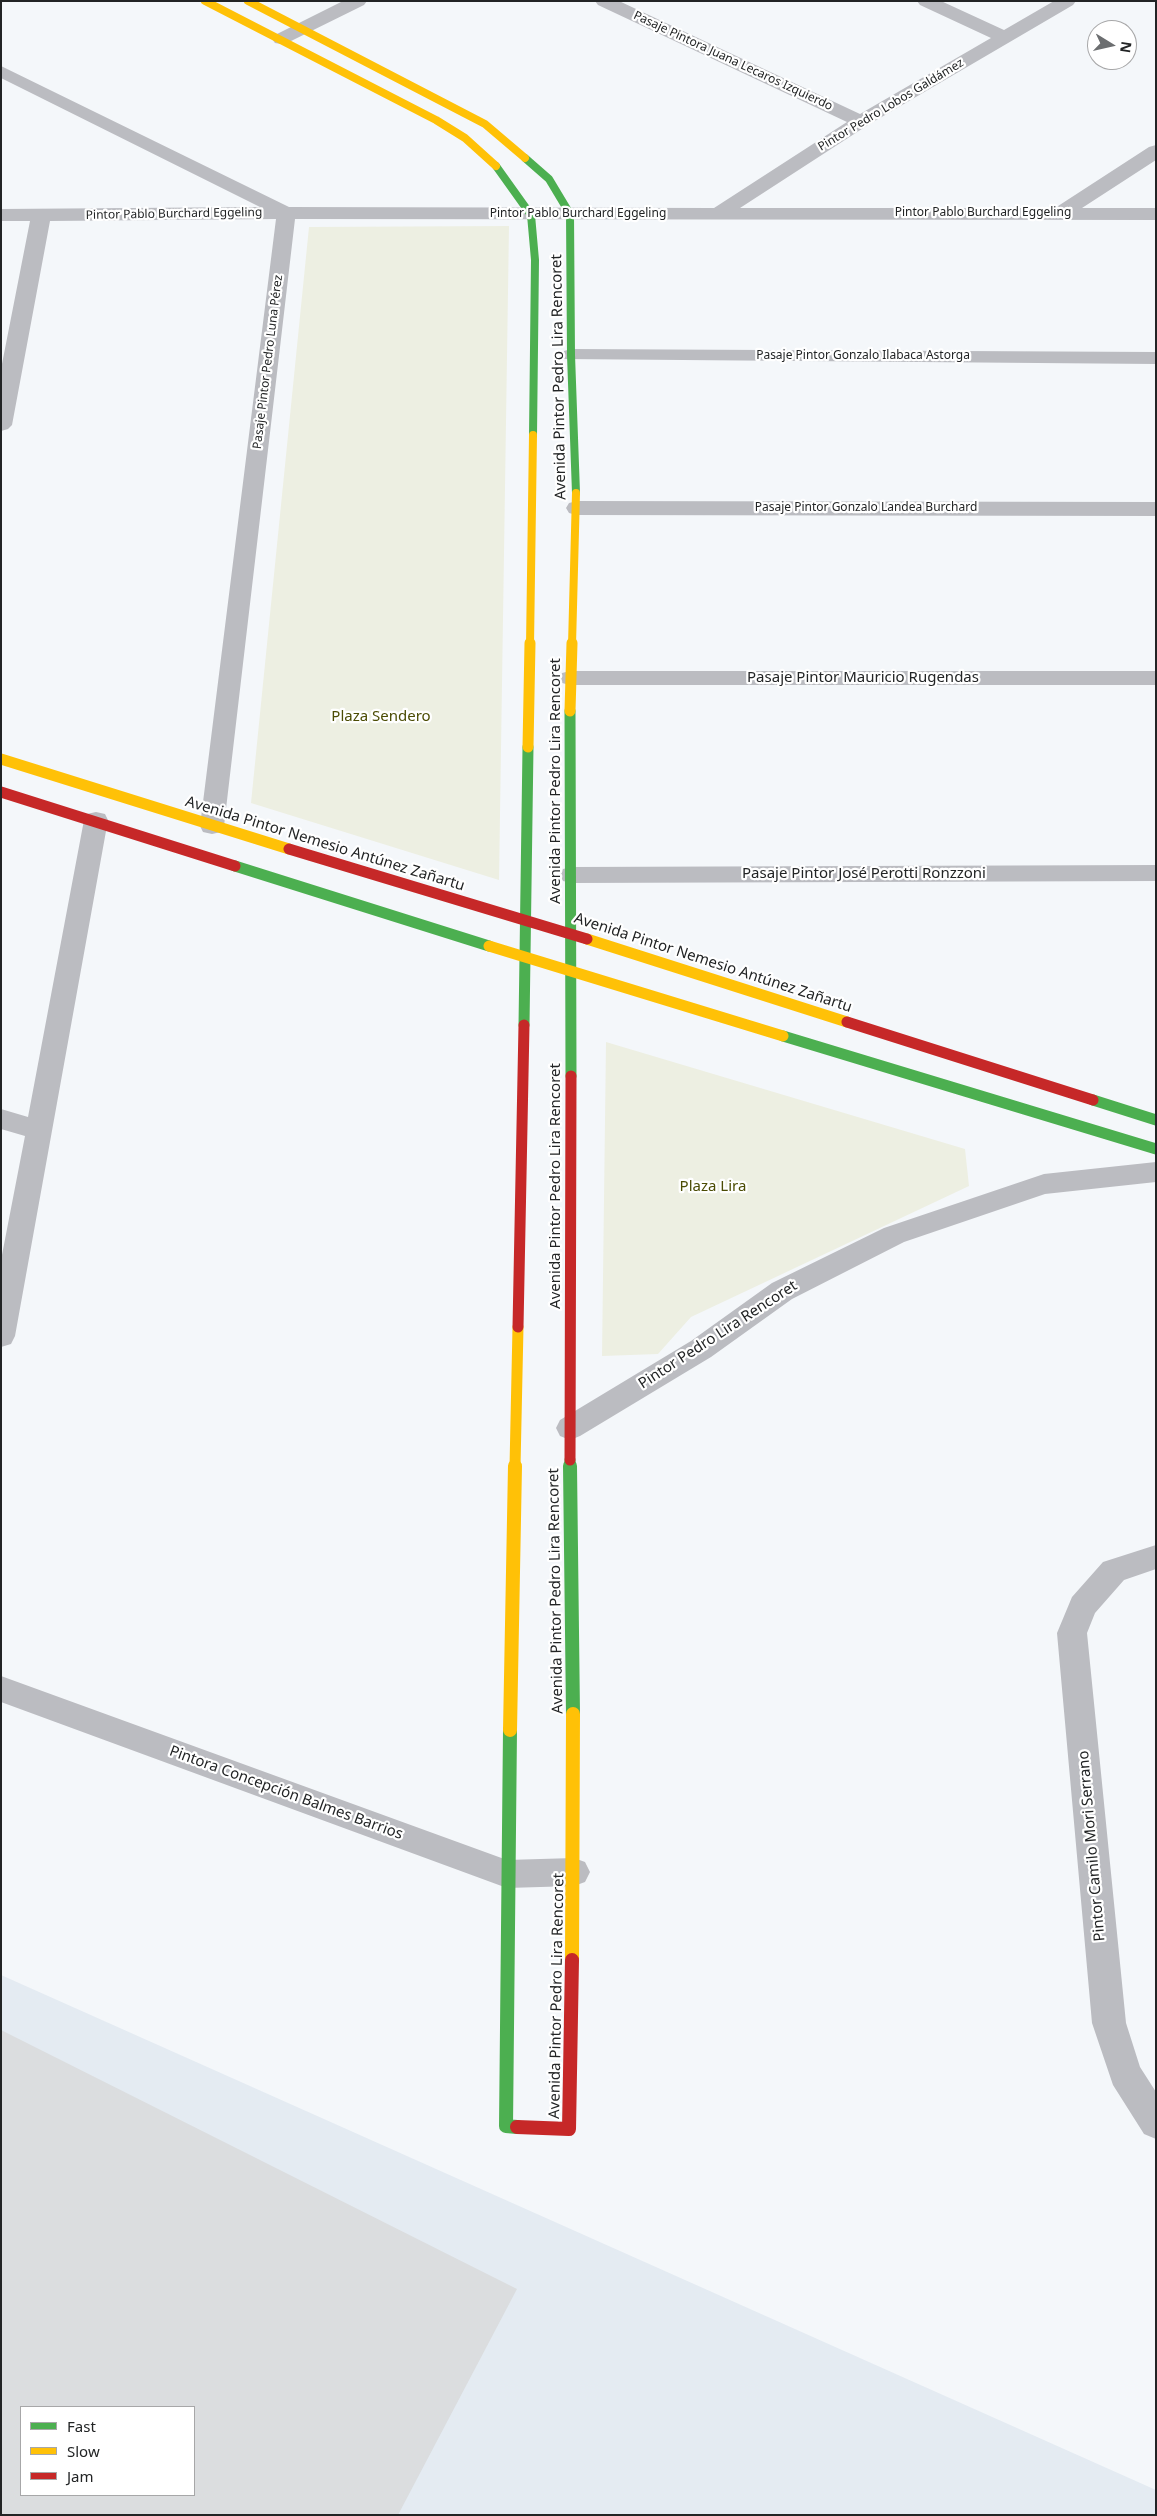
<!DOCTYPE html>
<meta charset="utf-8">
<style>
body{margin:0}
#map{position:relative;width:1157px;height:2516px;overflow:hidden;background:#f4f7fa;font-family:"Noto Sans",sans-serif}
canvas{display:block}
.frame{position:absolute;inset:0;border:2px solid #222425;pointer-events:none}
.legend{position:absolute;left:20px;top:2406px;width:175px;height:90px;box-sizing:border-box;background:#fff;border:1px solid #a7a7a8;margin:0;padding:6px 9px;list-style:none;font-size:15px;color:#222425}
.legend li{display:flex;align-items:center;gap:10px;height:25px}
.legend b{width:25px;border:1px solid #a7a7a8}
.north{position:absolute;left:1087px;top:20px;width:50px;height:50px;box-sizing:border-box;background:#fff;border:1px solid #a7a7a8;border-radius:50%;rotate:99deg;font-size:14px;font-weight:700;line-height:20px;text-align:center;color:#222425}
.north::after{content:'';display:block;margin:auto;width:18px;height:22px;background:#6c6e70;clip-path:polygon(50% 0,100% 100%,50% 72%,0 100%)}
</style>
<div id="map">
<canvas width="1157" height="2516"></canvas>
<div class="frame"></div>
<ul class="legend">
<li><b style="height:6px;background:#4caf50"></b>Fast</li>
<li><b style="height:6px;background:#ffc107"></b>Slow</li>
<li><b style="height:6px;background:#c62828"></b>Jam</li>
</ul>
<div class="north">N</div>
</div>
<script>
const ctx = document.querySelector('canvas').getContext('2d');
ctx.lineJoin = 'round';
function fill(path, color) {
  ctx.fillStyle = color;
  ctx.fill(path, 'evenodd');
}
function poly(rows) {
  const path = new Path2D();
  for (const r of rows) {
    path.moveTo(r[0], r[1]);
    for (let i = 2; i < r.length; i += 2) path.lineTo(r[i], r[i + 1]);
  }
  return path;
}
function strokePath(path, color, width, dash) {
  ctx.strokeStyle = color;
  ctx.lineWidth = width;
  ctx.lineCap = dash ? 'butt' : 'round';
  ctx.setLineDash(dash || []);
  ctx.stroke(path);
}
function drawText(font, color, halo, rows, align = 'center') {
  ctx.font = font + ' "Noto Sans",sans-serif';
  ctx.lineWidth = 4.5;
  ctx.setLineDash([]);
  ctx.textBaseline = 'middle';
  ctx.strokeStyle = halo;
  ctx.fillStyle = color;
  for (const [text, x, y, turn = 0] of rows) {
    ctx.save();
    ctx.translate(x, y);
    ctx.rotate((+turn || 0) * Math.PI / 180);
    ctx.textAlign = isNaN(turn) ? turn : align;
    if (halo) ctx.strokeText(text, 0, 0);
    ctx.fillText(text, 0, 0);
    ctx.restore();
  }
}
const built = poly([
 [1,1975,1156,2490,1156,2515,1,2515],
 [21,2407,194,2407,194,2495,21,2495]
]);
const green = poly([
 [509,226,499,880,251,803,309,227],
 [606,1042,965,1149,969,1186,691,1317,658,1354,602,1356]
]);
const building = poly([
 [1,2030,517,2289,398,2515,1,2515],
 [21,2407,194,2407,194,2495,21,2495]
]);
const street = poly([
 [343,1,367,1,364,5,287,43,281,44,275,43,272,39,275,35,343,1],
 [595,1,619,1,860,114,991,38,920,5,917,1,941,1,1004,30,1054,1,1076,1,1073,5,868,125,740,208,1055,208,1149,147,1156,145,1156,160,1082,208,1156,208,1156,220,295,219,224,826,221,832,212,834,203,832,200,826,276,219,50,221,12,425,8,429,1,431,1,369,30,221,1,221,1,209,260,207,1,78,1,66,289,207,714,208,847,122,598,5,595,1],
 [571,349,1156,352,1156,364,564,359,561,355,564,351,571,349],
 [577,501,1156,502,1156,516,577,515,569,513,566,508,569,503,577,501],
 [570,671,1156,671,1156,685,570,685,562,683,558,678,562,673,570,671],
 [96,812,105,814,108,820,15,1336,11,1344,1,1347,1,1260,25,1136,1,1129,1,1109,28,1117,84,820,87,814,96,812],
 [1156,865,1156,881,572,883,563,881,560,875,563,869,572,867,1156,865],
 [1156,1162,1156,1182,1045,1194,904,1242,792,1299,711,1357,580,1436,570,1440,560,1436,556,1428,560,1420,691,1341,772,1283,884,1228,1044,1174,1156,1162],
 [1156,1545,1156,1569,1124,1580,1095,1613,1087,1633,1126,2023,1140,2067,1156,2092,1156,2139,1144,2134,1113,2085,1092,2023,1057,1633,1072,1597,1103,1562,1156,1545],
 [1,1676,507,1860,574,1858,585,1862,590,1872,585,1882,574,1886,507,1888,1,1702,1,1676]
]);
const fastFar2 = poly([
 [525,158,549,179,570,214,571,355,576,493],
 [496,166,531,215,535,260,533,435]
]);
const fastFar1 = poly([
 [570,711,571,1076],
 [235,866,489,946],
 [524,1025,528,747],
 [783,1036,1156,1149],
 [1093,1100,1156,1120],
 [570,1460,570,1467]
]);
const fast = poly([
 [570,1466,573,1714],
 [510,1730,506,2126,517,2127]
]);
const slowFar2 = poly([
 [205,1,436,120,465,138,496,166],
 [248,1,485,124,525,158],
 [530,645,533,435],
 [572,645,576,493]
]);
const slowFar1 = poly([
 [570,711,572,643],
 [528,747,530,643],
 [1,759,289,849],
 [587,939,847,1022],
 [489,946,783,1036],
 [515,1467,518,1327]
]);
const slow = poly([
 [510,1730,515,1466],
 [572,1960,573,1714]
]);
const jamFar1 = poly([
 [1,792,235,866],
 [289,849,587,939],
 [847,1022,1093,1100],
 [518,1327,524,1025],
 [570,1460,571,1076]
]);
const jam = poly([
 [517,2127,569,2129,572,1960]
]);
const farStreetnames = [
 ["Pasaje Pintora Juana Lecaros Izquierdo",733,61,25],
 ["Pintor Pedro Lobos Galdámez",891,105,-31],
 ["Pintor Pablo Burchard Eggeling",983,213],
 ["Pintor Pablo Burchard Eggeling",174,214,-1],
 ["Pintor Pablo Burchard Eggeling",578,214],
 ["Pasaje Pintor Gonzalo Ilabaca Astorga",863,356],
 ["Pasaje Pintor Pedro Luna Pérez",268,362,-83],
 ["Pasaje Pintor Gonzalo Landea Burchard",866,508]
];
const streetNames = [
 ["Avenida Pintor Pedro Lira Rencoret",559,377,-91],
 ["Pasaje Pintor Mauricio Rugendas",863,678],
 ["Avenida Pintor Pedro Lira Rencoret",556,781,-90],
 ["Avenida Pintor Nemesio Antúnez Zañartu",325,844,17],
 ["Pasaje Pintor José Perotti Ronzzoni",864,874],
 ["Avenida Pintor Nemesio Antúnez Zañartu",713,963,18],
 ["Avenida Pintor Pedro Lira Rencoret",556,1186,-90],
 ["Pintor Pedro Lira Rencoret",718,1335,-33],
 ["Avenida Pintor Pedro Lira Rencoret",556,1591,-91],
 ["Pintora Concepción Balmes Barrios",286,1793,20],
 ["Pintor Camilo Mori Serrano",1092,1846,-95],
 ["Avenida Pintor Pedro Lira Rencoret",557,1996,-89]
];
const parkNames = [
 ["Plaza Sendero",381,717],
 ["Plaza Lira",713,1187]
];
fill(built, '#e4ebf2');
fill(green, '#edefe2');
fill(building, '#dbdddf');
fill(street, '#bbbcc1');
strokePath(fastFar2, '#4caf50', 8);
strokePath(fastFar1, '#4caf50', 11);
strokePath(fast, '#4caf50', 14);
strokePath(slowFar2, '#ffc107', 8);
strokePath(slowFar1, '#ffc107', 11);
strokePath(slow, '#ffc107', 14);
strokePath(jamFar1, '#c62828', 11);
strokePath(jam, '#c62828', 14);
drawText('12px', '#222425', '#fff', farStreetnames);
drawText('15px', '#222425', '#fff', streetNames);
drawText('15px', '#4b4c04', '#fff', parkNames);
</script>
